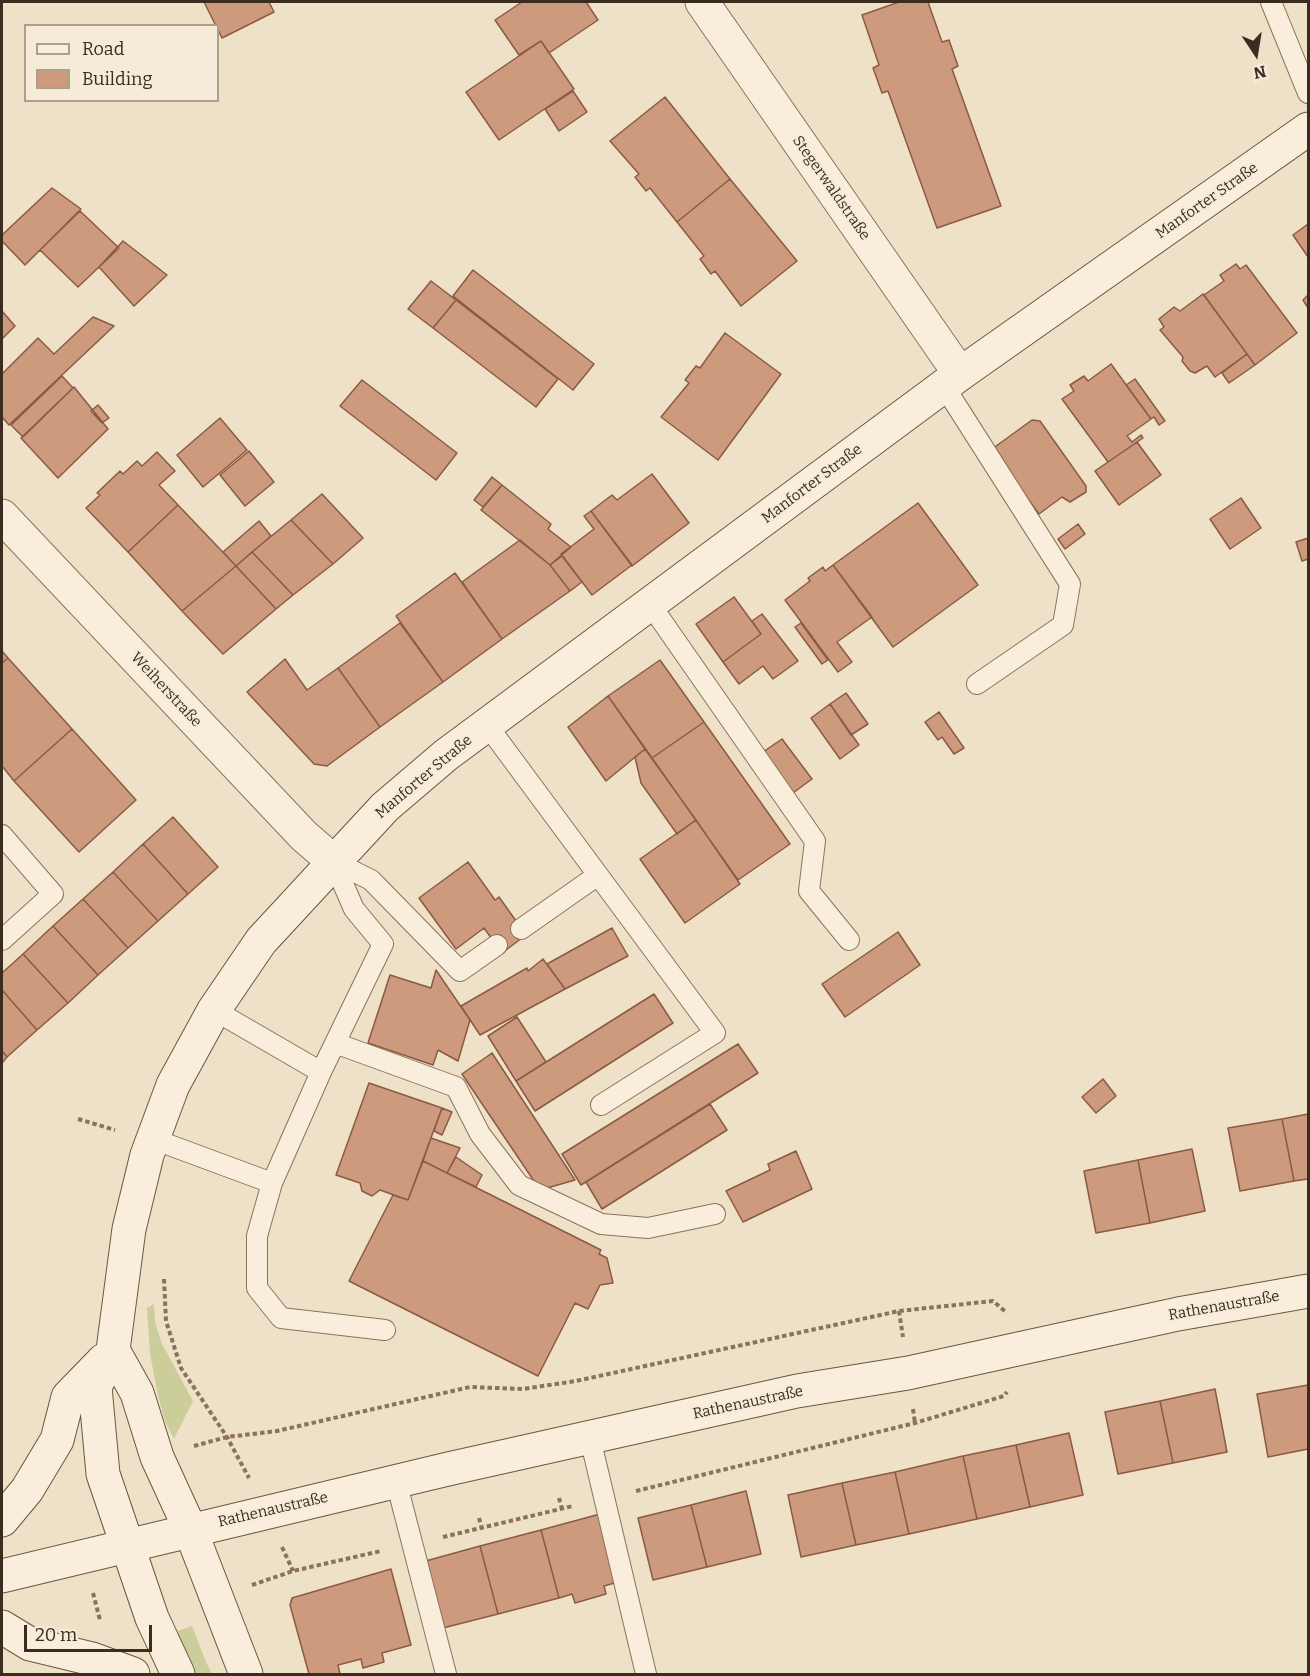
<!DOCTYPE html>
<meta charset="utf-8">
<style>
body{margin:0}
#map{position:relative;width:1310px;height:1676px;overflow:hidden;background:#efe1c8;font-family:Bitter,serif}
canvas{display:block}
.frame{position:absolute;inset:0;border:3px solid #3b2c20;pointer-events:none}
.legend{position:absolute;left:24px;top:24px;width:195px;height:78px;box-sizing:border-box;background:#f6ebd8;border:2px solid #ab9f8e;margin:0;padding:8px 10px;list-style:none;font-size:18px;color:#3b2c20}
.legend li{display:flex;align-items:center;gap:12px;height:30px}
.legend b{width:30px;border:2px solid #ab9f8e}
.north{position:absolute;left:1226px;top:24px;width:60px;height:60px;-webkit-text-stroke:4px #f6ebd8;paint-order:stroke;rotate:168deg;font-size:16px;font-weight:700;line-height:24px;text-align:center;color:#3b2c20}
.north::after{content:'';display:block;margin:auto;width:21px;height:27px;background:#3b2c20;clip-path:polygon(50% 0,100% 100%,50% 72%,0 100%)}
.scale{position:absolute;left:24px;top:1625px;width:128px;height:27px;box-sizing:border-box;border:3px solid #3b2c20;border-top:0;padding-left:8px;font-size:18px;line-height:21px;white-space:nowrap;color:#3b2c20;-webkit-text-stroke:4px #f6ebd8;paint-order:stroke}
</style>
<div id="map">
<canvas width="1310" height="1676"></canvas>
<div class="frame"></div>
<ul class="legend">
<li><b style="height:8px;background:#f9eedb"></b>Road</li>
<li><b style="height:16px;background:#cd9a7e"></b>Building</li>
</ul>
<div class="north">N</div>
<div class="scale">20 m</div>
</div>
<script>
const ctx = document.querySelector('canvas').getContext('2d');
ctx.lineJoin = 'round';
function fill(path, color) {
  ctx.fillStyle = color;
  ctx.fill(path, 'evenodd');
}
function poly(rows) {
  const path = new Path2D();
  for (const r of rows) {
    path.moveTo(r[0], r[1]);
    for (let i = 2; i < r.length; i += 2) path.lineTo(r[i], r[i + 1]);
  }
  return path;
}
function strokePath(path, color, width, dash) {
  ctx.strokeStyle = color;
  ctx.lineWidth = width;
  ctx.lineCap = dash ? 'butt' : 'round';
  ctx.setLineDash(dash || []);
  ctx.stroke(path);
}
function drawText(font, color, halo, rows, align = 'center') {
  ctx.font = font + ' Bitter,serif';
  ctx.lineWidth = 4.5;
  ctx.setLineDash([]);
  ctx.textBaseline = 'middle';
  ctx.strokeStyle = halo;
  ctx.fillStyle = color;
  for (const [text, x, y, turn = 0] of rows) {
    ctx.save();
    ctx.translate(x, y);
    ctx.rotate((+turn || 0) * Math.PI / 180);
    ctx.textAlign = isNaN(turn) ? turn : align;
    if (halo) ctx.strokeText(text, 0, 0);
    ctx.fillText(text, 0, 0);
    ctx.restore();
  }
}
const green = poly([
 [154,1304,155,1322,162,1344,193,1401,174,1439,165,1421,158,1396,150,1354,147,1308],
 [192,1626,207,1664,212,1674,195,1674,187,1658,177,1631]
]);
const building = poly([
 [204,2,269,2,274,12,222,38,204,2],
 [522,2,586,2,598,20,549,53,541,41,519,55,495,20,522,2],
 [899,2,928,2,942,42,949,40,958,66,952,69,1001,206,937,228,888,91,882,93,873,68,879,65,862,15,899,2],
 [541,41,574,89,499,140,466,92,541,41],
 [573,91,587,112,559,131,545,109,573,91],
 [665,97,730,179,677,222,650,188,646,191,635,177,639,174,610,141,665,97],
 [730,179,797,261,741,306,715,271,711,274,700,259,704,256,677,222,730,179],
 [52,188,81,209,25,265,2,241,2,235,52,188],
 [80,211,119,248,78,287,40,250,80,211],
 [1308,224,1308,257,1293,235,1308,224],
 [123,241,167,275,134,306,99,267,123,241],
 [1236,264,1240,269,1246,265,1297,333,1255,365,1204,295,1224,281,1220,275,1236,264],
 [473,270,594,364,573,390,453,296,473,270],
 [431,281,456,300,433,328,408,309,431,281],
 [1203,294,1247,354,1215,377,1207,366,1195,373,1190,371,1182,361,1183,357,1160,330,1164,327,1159,319,1174,307,1180,311,1203,294],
 [1308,295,1308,308,1303,300,1308,295],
 [456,300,558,379,536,407,433,328,456,300],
 [2,311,15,326,2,339,2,311],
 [93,317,114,326,9,425,2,417,2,374,38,338,54,354,93,317],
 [725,333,781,374,718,460,661,417,689,383,685,380,696,366,700,368,725,333],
 [1247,354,1255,365,1229,383,1222,373,1247,354],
 [1111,364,1151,419,1127,436,1132,442,1141,435,1143,438,1108,462,1062,399,1074,391,1070,385,1084,376,1088,381,1111,364],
 [62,376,73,388,23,437,11,425,62,376],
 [1135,379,1165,421,1159,425,1154,417,1151,419,1126,385,1135,379],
 [362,380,457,453,436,480,340,406,362,380],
 [74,387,108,429,58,478,21,438,74,387],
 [98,405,109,418,102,423,91,411,98,405],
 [220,418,247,450,203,487,177,455,220,418],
 [1032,420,1040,421,1086,486,1086,492,1070,502,1062,497,1039,514,992,449,1032,420],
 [1137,442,1161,475,1119,505,1095,471,1137,442],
 [249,451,274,482,245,506,220,475,249,451],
 [157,452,175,471,159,485,178,505,128,552,86,508,100,495,97,493,120,471,123,474,137,461,142,466,157,452],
 [652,474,689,523,632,566,591,511,612,495,617,500,652,474],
 [492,477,502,485,483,507,474,500,492,477],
 [502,485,551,524,548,529,571,547,550,565,481,510,502,485],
 [322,494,363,538,333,564,291,520,322,494],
 [1241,498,1261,528,1230,549,1210,519,1241,498],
 [918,503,978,585,893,647,833,565,918,503],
 [178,505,236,566,182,611,128,552,178,505],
 [591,511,632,565,592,595,561,554,594,529,584,516,591,511],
 [291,520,333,564,293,595,252,552,291,520],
 [259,521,271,536,236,566,223,552,259,521],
 [1078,524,1085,534,1065,549,1058,539,1078,524],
 [1308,538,1308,559,1302,561,1296,542,1308,538],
 [520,540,550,565,570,591,502,639,462,582,520,540],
 [252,552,293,595,276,609,236,566,252,552],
 [562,556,582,582,570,591,550,565,562,556],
 [833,565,872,617,837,642,852,662,838,672,785,600,810,581,808,578,823,567,825,571,833,565],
 [236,566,276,609,223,654,182,611,236,566],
 [455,573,502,639,443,682,396,616,455,573],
 [734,597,761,634,723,662,696,624,734,597],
 [762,614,798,661,773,679,763,666,739,684,723,662,761,634,752,621,762,614],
 [400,623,443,682,380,727,338,668,400,623],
 [801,623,828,660,822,664,795,627,801,623],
 [2,651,8,658,2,663,2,651],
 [8,658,72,729,14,781,2,766,2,663,8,658],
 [285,659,307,690,338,668,380,727,327,766,314,764,247,692,285,659],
 [660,660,704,722,652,758,608,696,660,660],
 [846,693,868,724,851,735,830,704,846,693],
 [608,696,645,749,606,781,568,727,608,696],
 [830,704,859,745,840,759,811,718,830,704],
 [939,712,964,748,954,754,942,737,938,740,925,722,939,712],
 [704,722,790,844,738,880,652,758,704,722],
 [72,729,136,800,79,852,14,781,72,729],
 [782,739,812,779,793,793,763,752,782,739],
 [645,749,696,820,677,834,641,783,635,757,645,749],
 [173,817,218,867,188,894,143,844,173,817],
 [696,820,740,884,685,923,640,859,696,820],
 [143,844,188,894,158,921,113,872,143,844],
 [468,862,495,900,499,897,526,935,502,953,484,928,456,949,419,898,468,862],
 [113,872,158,921,128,948,83,899,113,872],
 [83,899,128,948,98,975,53,926,83,899],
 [53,926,98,975,68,1003,23,954,53,926],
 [612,928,628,956,565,989,547,964,612,928],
 [898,932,920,965,845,1017,822,984,898,932],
 [23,954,68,1003,37,1030,2,990,2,973,23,954],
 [543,959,565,989,480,1035,461,1006,527,968,528,971,543,959],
 [436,970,470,1020,458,1061,438,1050,433,1065,368,1043,390,975,431,988,436,970],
 [2,990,37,1030,7,1057,2,1051,2,990],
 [654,994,673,1023,535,1111,516,1081,654,994],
 [517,1017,546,1062,516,1081,488,1036,517,1017],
 [738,1044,758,1073,581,1185,562,1154,738,1044],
 [2,1051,7,1057,2,1063,2,1051],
 [492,1053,575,1180,540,1190,462,1074,492,1053],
 [1103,1079,1116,1096,1096,1113,1082,1097,1103,1079],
 [369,1083,442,1108,408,1200,380,1190,372,1196,362,1191,360,1183,336,1175,369,1083],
 [710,1104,727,1130,602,1209,586,1182,710,1104],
 [442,1108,452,1112,442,1135,434,1131,442,1108],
 [1308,1114,1308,1179,1294,1181,1282,1119,1308,1114],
 [1282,1119,1294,1181,1240,1191,1228,1128,1282,1119],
 [431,1138,460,1148,447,1173,423,1161,431,1138],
 [1192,1149,1205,1211,1150,1223,1138,1160,1192,1149],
 [796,1151,812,1189,743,1222,726,1191,770,1170,768,1164,796,1151],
 [456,1157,482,1175,476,1187,447,1173,456,1157],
 [1138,1160,1150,1223,1096,1233,1084,1171,1138,1160],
 [423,1161,601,1250,599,1254,607,1258,613,1283,600,1285,588,1309,575,1303,538,1376,349,1281,393,1195,408,1200,423,1161],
 [1308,1385,1308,1449,1268,1457,1257,1394,1308,1385],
 [1215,1389,1227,1452,1173,1463,1160,1401,1215,1389],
 [1160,1401,1173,1463,1118,1474,1105,1412,1160,1401],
 [1069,1433,1083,1495,1030,1507,1016,1445,1069,1433],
 [1016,1445,1030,1507,977,1519,963,1456,1016,1445],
 [963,1456,977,1519,909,1534,895,1472,963,1456],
 [895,1472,909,1534,856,1545,842,1483,895,1472],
 [842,1483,856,1545,801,1557,788,1495,842,1483],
 [746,1491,761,1554,707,1567,691,1505,746,1491],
 [691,1505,707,1567,653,1580,638,1518,691,1505],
 [600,1514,618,1582,604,1586,606,1594,575,1603,572,1594,559,1598,541,1530,600,1514],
 [541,1530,559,1598,498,1614,480,1546,541,1530],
 [480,1546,498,1614,439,1629,422,1562,480,1546],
 [391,1569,411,1645,382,1653,384,1662,363,1668,361,1659,338,1665,340,1674,309,1674,290,1605,292,1598,391,1569]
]);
const path = poly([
 [78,1119,115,1130],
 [164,1279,166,1321,181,1368,227,1437,249,1478],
 [899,1311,903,1337],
 [913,1409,915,1423],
 [194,1446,227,1437,277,1431,470,1387,523,1389,576,1381,899,1311,993,1301,1007,1313],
 [636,1491,915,1423,1004,1396,1007,1392],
 [559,1498,562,1509],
 [479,1518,482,1529],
 [443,1537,573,1506],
 [282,1547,293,1571],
 [252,1585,293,1571,381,1551],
 [93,1593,100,1620]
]);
const lane = poly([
 [1271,2,1308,93],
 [944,386,1070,584,1063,625,977,684],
 [650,604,815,841,809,891,849,940],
 [487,725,715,1033,601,1105],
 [2,835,53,894,2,940],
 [333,861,371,880,460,971,497,945],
 [521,929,598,875],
 [335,1043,456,1087,480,1134,519,1185,601,1224,648,1228,715,1214],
 [321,1072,383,944,354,909,333,861],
 [153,1139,272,1183,321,1072,214,1010],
 [272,1183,257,1236,257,1288,281,1318,385,1330],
 [590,1438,646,1674],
 [396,1481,446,1674]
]);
const street = poly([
 [702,2,960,374],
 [2,516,304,836,333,861]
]);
const secondary = poly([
 [113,1350,137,1393,157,1457,190,1529,246,1674],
 [2,1520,27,1490,57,1440,68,1397,104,1360],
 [2,1576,448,1469,797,1391,908,1373,1178,1314,1308,1291],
 [2,1627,30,1644,92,1659,133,1674],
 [178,1674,152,1618,103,1474,95,1387,113,1350,129,1229,147,1155,173,1085,214,1010,261,941,385,807,446,755,960,374,1308,129]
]);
const streetNames = [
 ["Stegerwaldstraße",831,188,55],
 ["Manforter Straße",1207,201,-35],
 ["Manforter Straße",812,484,-37],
 ["Weiherstraße",166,690,47],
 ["Manforter Straße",424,777,-40],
 ["Rathenaustraße",1224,1306,-10],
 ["Rathenaustraße",748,1403,-12],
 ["Rathenaustraße",273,1510,-13]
];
fill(green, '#cbcd9b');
fill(building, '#cd9a7e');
strokePath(building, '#8a5a42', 1.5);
strokePath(lane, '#8b725c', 22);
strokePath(street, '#8b725c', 35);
strokePath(secondary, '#6d543f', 35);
strokePath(path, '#8b725c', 4, [4.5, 3]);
strokePath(lane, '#f9eedb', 20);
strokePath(street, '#f9eedb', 33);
strokePath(secondary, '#f9eedb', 33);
drawText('15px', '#3b2c20', '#f6ebd8', streetNames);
</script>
